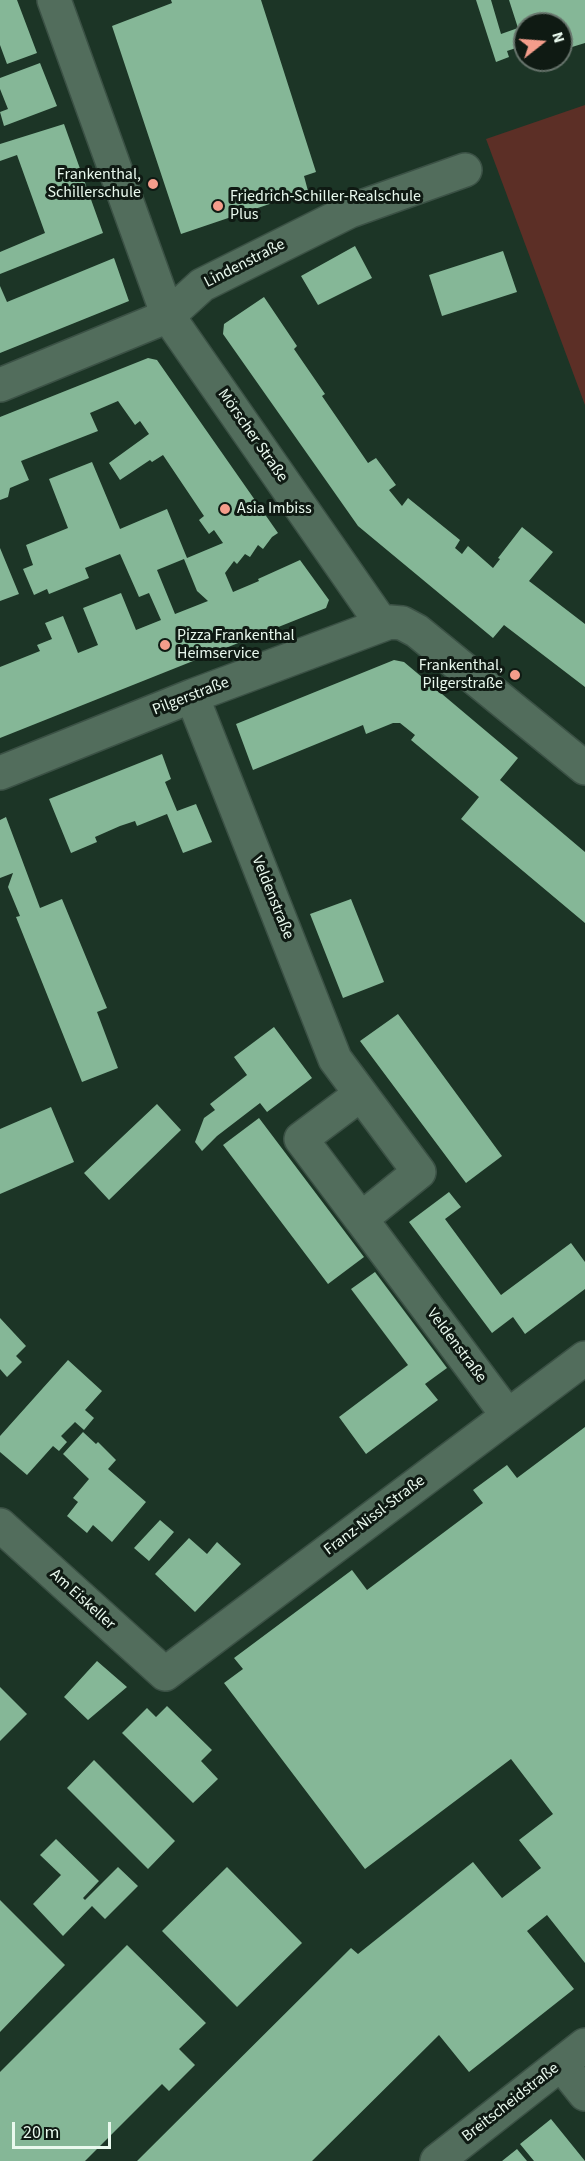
<!DOCTYPE html>
<meta charset="utf-8">
<style>
body{margin:0}
#map{position:relative;width:585px;height:2161px;overflow:hidden;background:#1c3526;font-family:"Source Sans 3",sans-serif}
canvas{display:block}
.north{position:absolute;left:513px;top:12px;width:60px;height:60px;box-sizing:border-box;background:#0f1a13;border:2px solid #66736b;border-radius:50%;rotate:73deg;font-size:16px;font-weight:700;line-height:24px;text-align:center;color:#e9f9ee}
.north::after{content:'';display:block;margin:auto;width:21px;height:27px;background:#f49d8b;clip-path:polygon(50% 0,100% 100%,50% 72%,0 100%)}
.scale{position:absolute;left:12px;top:2122px;width:99px;height:27px;box-sizing:border-box;border:3px solid #e9f9ee;border-top:0;padding-left:8px;font-size:18px;line-height:21px;white-space:nowrap;color:#e9f9ee;-webkit-text-stroke:4px #0f1a13;paint-order:stroke}
</style>
<div id="map">
<canvas width="585" height="2161"></canvas>
<div class="north">N</div>
<div class="scale">20 m</div>
</div>
<script>
const ctx = document.querySelector('canvas').getContext('2d');
ctx.lineJoin = 'round';
function fill(path, color) {
  ctx.fillStyle = color;
  ctx.fill(path, 'evenodd');
}
function poly(rows) {
  const path = new Path2D();
  for (const r of rows) {
    path.moveTo(r[0], r[1]);
    for (let i = 2; i < r.length; i += 2) path.lineTo(r[i], r[i + 1]);
  }
  return path;
}
function strokePath(path, color, width, dash) {
  ctx.strokeStyle = color;
  ctx.lineWidth = width;
  ctx.lineCap = dash ? 'butt' : 'round';
  ctx.setLineDash(dash || []);
  ctx.stroke(path);
}
function drawText(font, color, halo, rows, align = 'center') {
  ctx.font = font + ' "Source Sans 3",sans-serif';
  ctx.lineWidth = 6;
  ctx.setLineDash([]);
  ctx.textBaseline = 'middle';
  ctx.strokeStyle = halo;
  ctx.fillStyle = color;
  for (const [text, x, y, turn = 0] of rows) {
    ctx.save();
    ctx.translate(x, y);
    ctx.rotate((+turn || 0) * Math.PI / 180);
    ctx.textAlign = isNaN(turn) ? turn : align;
    if (halo) ctx.strokeText(text, 0, 0);
    ctx.fillText(text, 0, 0);
    ctx.restore();
  }
}
const green = poly([
 [585,105,585,405,486,139]
]);
const building = poly([
 [0,0,17,0,37,53,7,64,0,45],
 [171,0,261,0,316,172,304,176,308,191,181,234,112,26,172,3],
 [476,0,491,0,501,34,518,28,509,0,585,0,585,43,572,47,568,38,561,40,561,24,525,24,525,45,507,51,509,57,496,62],
 [40,63,57,106,4,126,0,112,8,109,0,89,0,78],
 [64,124,103,233,0,274,0,252,45,233,17,155,0,161,0,144],
 [355,246,372,278,318,305,301,276],
 [503,251,517,292,442,316,429,275],
 [114,258,129,301,0,353,0,286,7,302],
 [264,297,297,346,294,349,325,394,322,396,368,463,376,458,396,485,389,490,402,506,408,498,460,540,455,548,462,554,468,546,493,568,500,559,498,558,522,527,553,552,529,581,585,624,585,687,504,625,493,638,358,526,223,334,224,324],
 [148,358,157,360,278,533,272,537,263,549,258,545,250,557,245,554,237,564,234,561,225,573,233,592,259,581,258,579,300,560,329,600,326,608,0,738,0,667,40,651,37,645,52,639,45,623,63,616,78,653,98,645,83,608,121,593,136,630,161,620,149,593,139,597,120,554,85,568,89,578,49,594,47,589,34,595,23,569,33,565,26,545,68,528,49,479,92,462,120,529,167,509,187,558,223,543,214,530,209,534,199,520,204,516,163,455,152,462,150,460,120,480,109,463,149,434,140,421,135,425,118,401,90,413,98,431,21,461,29,480,10,488,8,497,0,500,0,417],
 [184,559,197,591,208,601,175,614,157,570],
 [0,548,19,594,0,601],
 [394,660,404,662,518,758,500,780,585,852,585,923,461,819,479,797,411,740,415,735,400,723,393,723,366,734,363,725,253,770,236,724],
 [162,754,171,779,165,782,177,811,196,804,212,842,183,853,167,814,137,826,135,821,120,826,95,837,97,842,71,853,49,799],
 [6,817,40,908,62,899,107,1008,97,1012,118,1068,82,1082,16,917,20,916,8,887,13,873,0,878,0,820],
 [351,899,384,982,343,998,310,914],
 [398,1014,502,1156,466,1183,360,1041],
 [274,1027,312,1078,267,1112,260,1103,217,1136,202,1151,195,1142,204,1118,215,1110,210,1104,247,1075,234,1057],
 [157,1104,181,1130,109,1200,84,1173],
 [51,1107,74,1162,0,1194,0,1129],
 [259,1118,364,1257,328,1284,223,1145],
 [449,1192,461,1207,445,1219,501,1295,571,1243,585,1262,585,1289,525,1334,513,1317,492,1333,409,1222],
 [375,1272,447,1368,425,1384,438,1400,366,1454,339,1417,408,1365,351,1289],
 [0,1318,26,1346,16,1356,22,1362,7,1377,0,1369],
 [68,1360,102,1391,85,1410,94,1418,84,1430,75,1422,61,1436,67,1442,59,1451,53,1446,27,1475,0,1452,0,1436],
 [585,1427,585,1963,547,1915,527,1931,574,1989,469,2072,439,2035,312,2161,137,2161,351,1948,358,1954,473,1862,502,1898,541,1868,519,1840,553,1814,511,1759,365,1869,224,1683,243,1669,234,1658,352,1570,367,1590,483,1503,473,1490,507,1465,517,1478],
 [83,1432,96,1444,98,1442,116,1460,108,1469,146,1502,112,1542,93,1525,87,1533,67,1516,78,1502,73,1498,89,1479,63,1454],
 [160,1520,174,1532,149,1561,134,1548],
 [189,1538,207,1554,217,1542,241,1564,195,1612,155,1574],
 [97,1661,127,1687,88,1720,64,1697],
 [0,1687,27,1714,0,1741],
 [167,1706,212,1750,201,1761,218,1779,193,1803,122,1733,147,1708,156,1717],
 [94,1760,175,1841,148,1869,67,1788],
 [56,1839,99,1881,83,1898,85,1900,118,1867,138,1886,105,1919,92,1906,63,1936,33,1904,61,1875,40,1855],
 [227,1867,302,1943,237,2007,162,1931],
 [0,1900,65,1965,0,2032],
 [127,1945,206,2023,179,2049,195,2065,169,2091,162,2084,85,2161,0,2161,0,2072],
 [551,2119,585,2161,534,2161,520,2144],
 [517,2149,527,2161,502,2161]
]);
const minor = poly([
 [54,0,168,316,382,624],
 [0,385,168,316,202,285,350,211,465,170],
 [192,696,335,1059,361,1094,301,1139,361,1219],
 [0,773,192,696,390,622,402,623,417,631,585,768],
 [361,1094,419,1172,361,1219,508,1416],
 [0,1525,165,1674,585,1358],
 [561,2064,585,2094],
 [437,2161,585,2045]
]);
const markers = [
 [153,184,6,"#f49d8b"],
 [218,206,6,"#f49d8b"],
 [225,509,6,"#f49d8b"],
 [165,645,6,"#f49d8b"],
 [515,675,6,"#f49d8b"]
];
const poiNames = [
 ["Frankenthal,",141,175,"right"],
 ["Schillerschule",141,193,"right"],
 ["Friedrich-Schiller-Realschule",230,197],
 ["Plus",230,215],
 ["Asia Imbiss",237,509],
 ["Pizza Frankenthal",177,636],
 ["Heimservice",177,654],
 ["Frankenthal,",503,666,"right"],
 ["Pilgerstraße",503,684,"right"]
];
const streetNames = [
 ["Lindenstraße",245,264,-27],
 ["Mörscher Straße",252,436,55],
 ["Pilgerstraße",191,697,-21],
 ["Veldenstraße",272,898,68],
 ["Veldenstraße",456,1346,53],
 ["Franz-Nissl-Straße",375,1516,-37],
 ["Am Eiskeller",82,1600,42],
 ["Breitscheidstraße",511,2103,-38]
];
fill(green, '#5c2f26');
fill(building, '#85b797');
strokePath(minor, '#3b5145', 36);
strokePath(minor, '#526d5c', 33);
for (const [x, y, r, color] of markers) {
  const dot = new Path2D();
  dot.arc(x, y, r, 0, 2 * Math.PI);
  ctx.fillStyle = color;
  ctx.fill(dot);
  strokePath(dot, '#0f1a13', 2);
}
drawText('16px', '#e9f9ee', '#0f1a13', poiNames, 'left');
drawText('16px', '#e9f9ee', '#0f1a13', streetNames);
</script>
